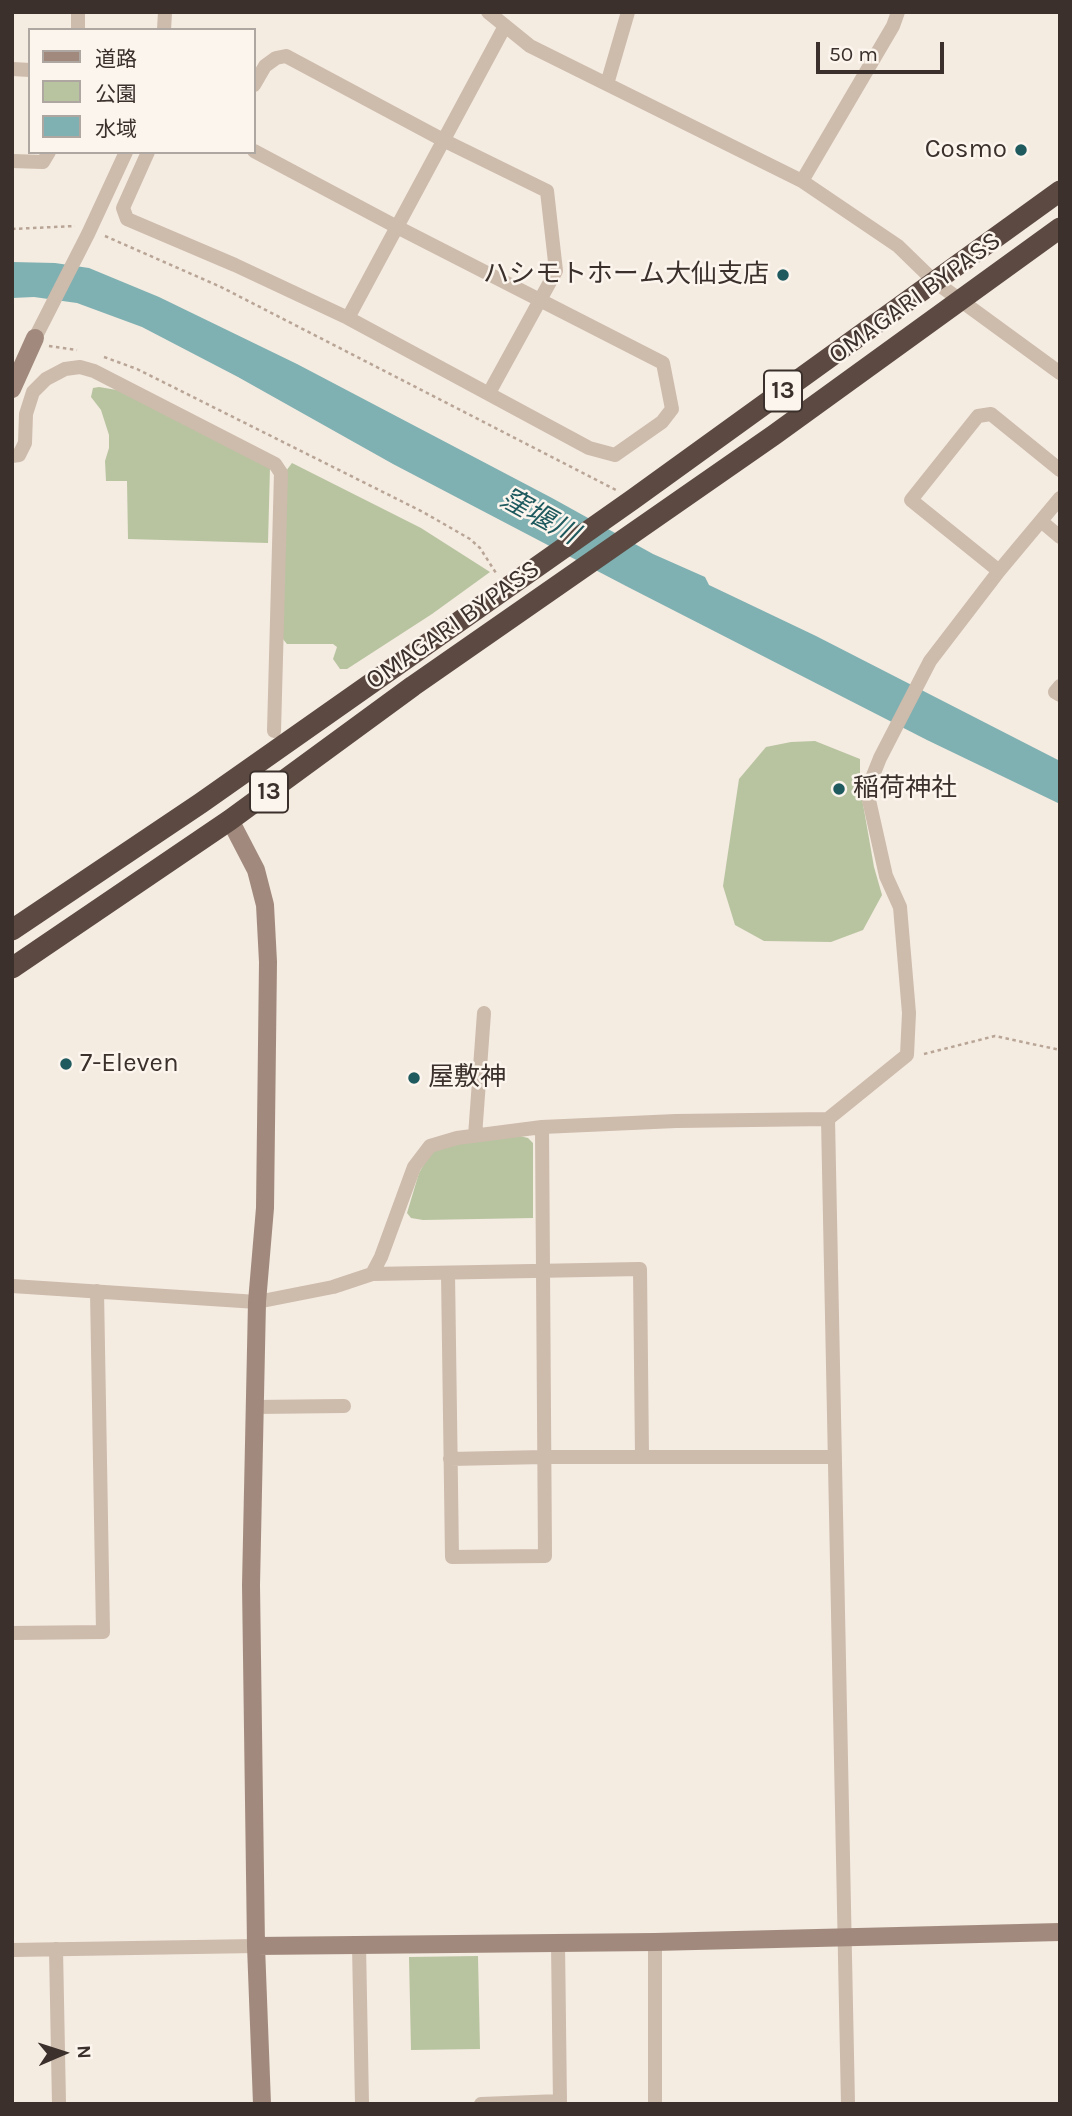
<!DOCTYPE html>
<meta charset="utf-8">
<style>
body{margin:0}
#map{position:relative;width:1072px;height:2116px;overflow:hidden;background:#f4ebe1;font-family:Karla,"Noto Sans JP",sans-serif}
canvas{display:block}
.frame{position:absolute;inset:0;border:14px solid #3b302b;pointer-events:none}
.legend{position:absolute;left:28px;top:28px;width:228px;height:126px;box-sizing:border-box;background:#fbf5ee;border:2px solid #aea6a0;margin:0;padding:9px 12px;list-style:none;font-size:21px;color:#3b302b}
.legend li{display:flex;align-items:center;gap:14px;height:35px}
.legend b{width:35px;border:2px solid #aea6a0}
.north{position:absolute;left:28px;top:2018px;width:70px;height:70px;-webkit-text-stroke:5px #fbf5ee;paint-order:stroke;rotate:87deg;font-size:19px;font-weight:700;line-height:28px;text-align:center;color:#3b302b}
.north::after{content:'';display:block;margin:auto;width:24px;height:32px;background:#3b302b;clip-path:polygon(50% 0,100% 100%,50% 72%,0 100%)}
.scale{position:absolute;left:816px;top:42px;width:128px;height:32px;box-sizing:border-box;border:4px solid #3b302b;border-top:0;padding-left:9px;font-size:21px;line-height:24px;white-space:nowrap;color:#3b302b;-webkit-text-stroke:5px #fbf5ee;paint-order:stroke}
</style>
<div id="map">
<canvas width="1072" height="2116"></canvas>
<div class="frame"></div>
<ul class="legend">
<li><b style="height:9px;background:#a18a7d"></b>道路</li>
<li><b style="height:19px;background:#b8c4a0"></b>公園</li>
<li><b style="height:19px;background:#7fb0b2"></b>水域</li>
</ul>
<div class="north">N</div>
<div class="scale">50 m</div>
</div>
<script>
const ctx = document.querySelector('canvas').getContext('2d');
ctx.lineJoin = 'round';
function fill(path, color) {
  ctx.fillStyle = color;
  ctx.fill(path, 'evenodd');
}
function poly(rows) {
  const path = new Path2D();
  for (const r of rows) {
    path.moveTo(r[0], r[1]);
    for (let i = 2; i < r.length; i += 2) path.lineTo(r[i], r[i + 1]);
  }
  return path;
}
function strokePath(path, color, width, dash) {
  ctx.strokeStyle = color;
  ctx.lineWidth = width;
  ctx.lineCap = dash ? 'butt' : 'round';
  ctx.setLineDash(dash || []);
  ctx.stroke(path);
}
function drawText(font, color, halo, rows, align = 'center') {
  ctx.font = font + ' Karla,"Noto Sans JP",sans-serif';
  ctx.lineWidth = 5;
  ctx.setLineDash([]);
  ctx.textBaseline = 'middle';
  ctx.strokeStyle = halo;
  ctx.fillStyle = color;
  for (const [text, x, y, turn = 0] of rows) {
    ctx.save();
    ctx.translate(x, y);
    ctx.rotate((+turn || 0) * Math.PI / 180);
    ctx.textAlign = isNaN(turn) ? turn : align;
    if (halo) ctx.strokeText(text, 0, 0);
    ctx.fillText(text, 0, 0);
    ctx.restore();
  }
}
const green = poly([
 [99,387,117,390,270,467,268,543,128,539,127,481,106,481,105,461,109,448,109,435,101,410,91,397,93,388],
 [292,463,421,528,490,572,432,614,347,669,340,669,333,659,337,647,333,644,287,644,282,638,286,471],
 [815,741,860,759,860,787,874,867,882,895,863,930,831,942,764,941,735,925,723,886,739,779,766,747,791,742],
 [520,1136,528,1138,533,1143,533,1218,423,1220,411,1218,407,1213,419,1173,430,1154,438,1148,463,1142],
 [478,1956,480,2049,411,2050,409,1957]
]);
const water = poly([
 [12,262,55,263,89,268,159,297,297,364,552,498,653,554,705,577,709,585,816,636,1060,761,1060,804,927,740,626,586,393,464,238,377,142,327,77,303,34,297,12,298]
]);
const path = poly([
 [12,229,75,226],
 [105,236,221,287,616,490],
 [49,346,77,350],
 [104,357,137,369,423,512,470,539,480,548,496,573],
 [924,1054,995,1036,1060,1050]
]);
const street = poly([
 [488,12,530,46,802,181,898,246,934,281,1060,373],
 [78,30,78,12],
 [164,30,165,12],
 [12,69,30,70],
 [607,84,628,12],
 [254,85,265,66,276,58,286,56,443,140,547,191,556,271,489,393],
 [148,152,123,208,127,219,235,265,348,318,589,448,615,455,662,422,672,409,663,363,397,227,254,151],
 [12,161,43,162,49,152],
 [802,181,893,26,898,12],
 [348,318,505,26],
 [35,338,88,234,126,152],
 [12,456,19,455,25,443,26,414,33,392,46,379,65,369,80,367,94,371,275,464,281,473,274,731],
 [1041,521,1060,537],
 [999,571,911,500,978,416,991,414,1060,470],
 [1060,686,1055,692,1060,695],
 [828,1119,848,2104],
 [475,1136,484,1013],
 [448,1273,452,1557,545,1556,542,1127],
 [372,1274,640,1269,642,1457],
 [12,1286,257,1302,333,1287,372,1274,381,1257,414,1167,430,1146,457,1138,542,1127,676,1121,828,1119,907,1055,909,1013,900,907,886,876,869,800,870,783,880,758,930,661,999,571,1060,498],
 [255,1407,344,1406],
 [450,1459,544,1457,835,1457],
 [12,1633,103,1632,97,1291],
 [558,1943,560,2104],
 [359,1945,362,2104],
 [56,1949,59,2104],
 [12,1950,256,1946],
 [481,2104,560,2101],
 [655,2104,655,1942]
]);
const secondary = poly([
 [12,389,35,338],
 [230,820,256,870,265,905,268,962,265,1208,257,1302,251,1585,256,1946,262,2104],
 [256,1946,655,1942,1060,1932]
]);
const highway = poly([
 [12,930,201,803,632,500,1060,191],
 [12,968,230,820,413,686,774,435,1060,228]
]);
const markers = [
 [1021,150,7,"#1f5a5e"],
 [783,275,7,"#1f5a5e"],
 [839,789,7,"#1f5a5e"],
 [66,1064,7,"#1f5a5e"],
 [414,1078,7,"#1f5a5e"]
];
const shields = [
 [783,391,38],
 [269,792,38]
];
const shieldNames = [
 ["13",783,391],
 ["13",269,792]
];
const poiNames = [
 ["Cosmo",1007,150,"right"],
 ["ハシモトホーム大仙支店",769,275,"right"],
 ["稲荷神社",853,789],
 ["7-Eleven",80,1064],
 ["屋敷神",428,1078]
];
const streetNames = [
 ["OMAGARI BYPASS",915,298,-36],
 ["OMAGARI BYPASS",453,625,-35]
];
const waterNames = [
 ["窪堰川",539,517,29]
];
fill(green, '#b8c4a0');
fill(water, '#7fb0b2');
strokePath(path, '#b9a596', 2.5, [3.5, 3.5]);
strokePath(street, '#cdbbac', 14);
strokePath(secondary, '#a18a7d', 18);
strokePath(highway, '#5c4a42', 21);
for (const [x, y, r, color] of markers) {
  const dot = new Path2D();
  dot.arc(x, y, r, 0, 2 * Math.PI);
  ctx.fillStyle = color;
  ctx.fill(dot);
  strokePath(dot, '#fbf5ee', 2.5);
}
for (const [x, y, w] of shields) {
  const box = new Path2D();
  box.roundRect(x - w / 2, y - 20.5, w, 41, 5);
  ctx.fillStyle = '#fbf5ee';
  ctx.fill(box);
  strokePath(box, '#3b302b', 2);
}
drawText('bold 24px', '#3b302b', null, shieldNames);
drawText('26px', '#3b302b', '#fbf5ee', poiNames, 'left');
drawText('26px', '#3b302b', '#fbf5ee', streetNames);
drawText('italic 28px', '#1f5a5e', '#fbf5ee', waterNames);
</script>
